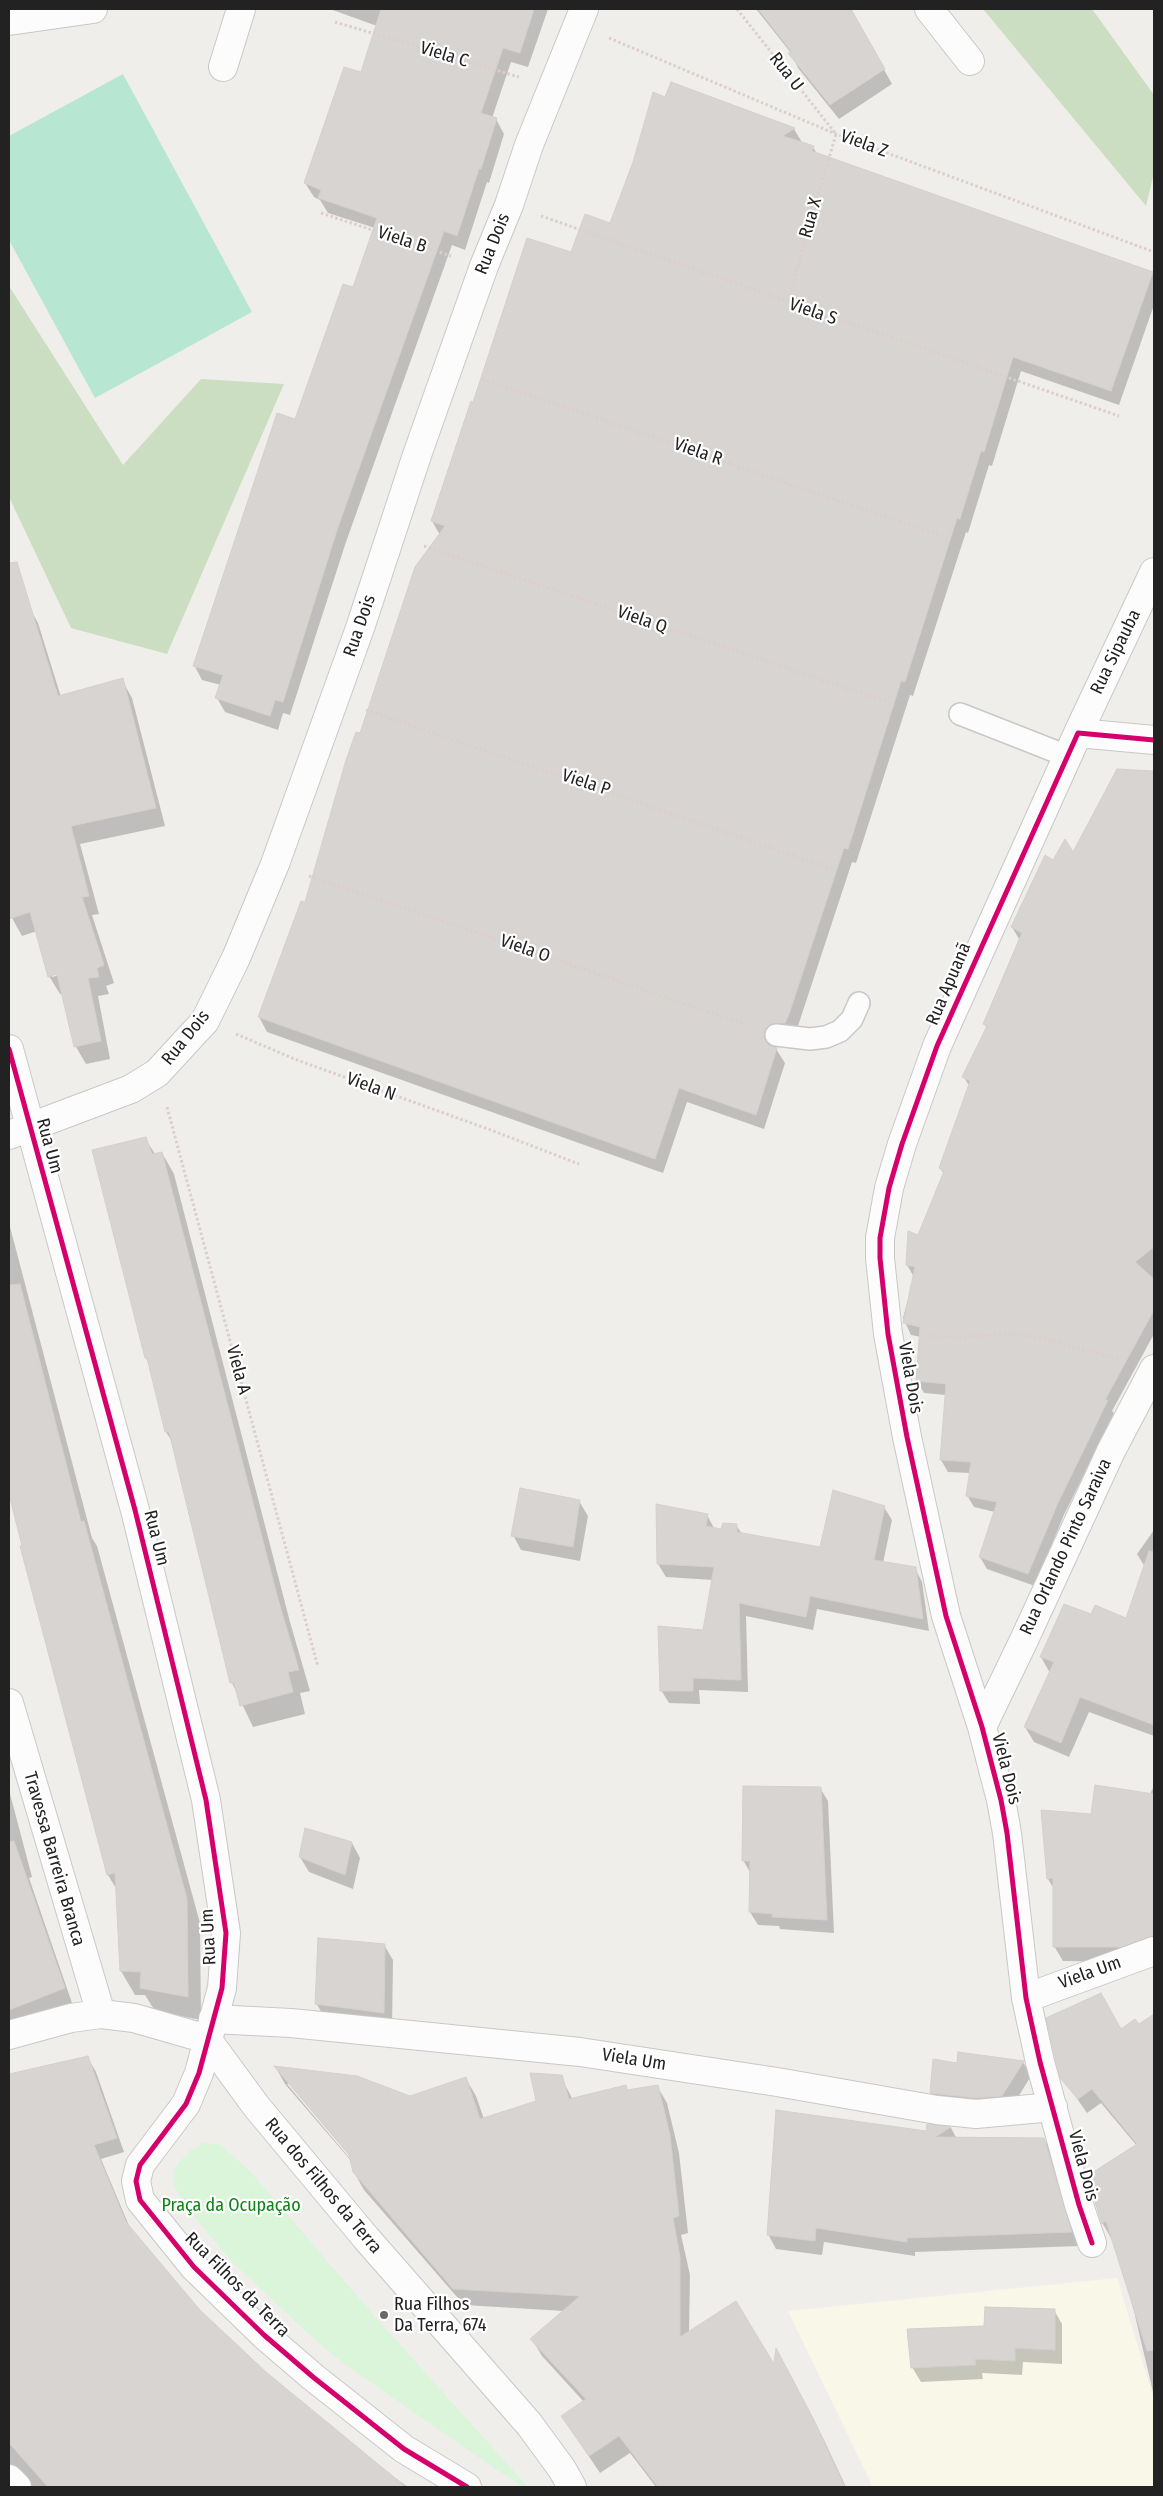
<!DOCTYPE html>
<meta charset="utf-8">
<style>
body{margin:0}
#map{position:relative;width:1163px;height:2496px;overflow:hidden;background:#f0eeeb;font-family:"Fira Sans Condensed",sans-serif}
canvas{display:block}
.frame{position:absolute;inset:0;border:10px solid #222;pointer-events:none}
</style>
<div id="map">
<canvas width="1163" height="2496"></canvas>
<div class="frame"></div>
</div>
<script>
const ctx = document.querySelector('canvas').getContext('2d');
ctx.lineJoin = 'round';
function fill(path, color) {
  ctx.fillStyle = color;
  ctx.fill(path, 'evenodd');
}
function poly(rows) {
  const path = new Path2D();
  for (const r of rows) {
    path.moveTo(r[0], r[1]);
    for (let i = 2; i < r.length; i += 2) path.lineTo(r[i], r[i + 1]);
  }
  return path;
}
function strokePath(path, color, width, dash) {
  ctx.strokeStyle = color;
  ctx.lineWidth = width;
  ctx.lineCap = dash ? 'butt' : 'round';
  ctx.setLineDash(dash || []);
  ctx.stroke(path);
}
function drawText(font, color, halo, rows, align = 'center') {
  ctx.font = font + ' "Fira Sans Condensed",sans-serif';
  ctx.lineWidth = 4.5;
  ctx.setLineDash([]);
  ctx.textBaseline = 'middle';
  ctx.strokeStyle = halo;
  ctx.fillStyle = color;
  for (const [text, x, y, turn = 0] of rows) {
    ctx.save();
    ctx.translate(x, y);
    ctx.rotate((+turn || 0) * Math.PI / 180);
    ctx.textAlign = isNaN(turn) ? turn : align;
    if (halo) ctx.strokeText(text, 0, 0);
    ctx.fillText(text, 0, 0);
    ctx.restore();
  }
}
const education = poly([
 [1117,2278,1154,2399,1154,2487,873,2487,788,2311]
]);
const forest = poly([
 [983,9,1092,9,1154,95,1154,173,1146,206],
 [9,286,123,465,201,379,284,384,167,654,71,628,9,497]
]);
const park = poly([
 [203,2143,218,2144,224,2148,249,2170,370,2311,528,2487,523,2487,488,2464,343,2363,314,2339,233,2263,185,2206,173,2183,173,2171,178,2163,190,2151]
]);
const pitch = poly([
 [123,74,252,312,95,398,9,240,9,136]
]);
const shadow = poly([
 [330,9,548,9,528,67,511,62,492,118,496,119,504,134,489,183,487,182,465,250,452,245,346,542,290,715,283,713,278,730,225,712,217,698,221,685,202,680,194,665,296,421,354,289,375,228,328,213,320,200,314,197,305,183,362,74,377,26],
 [756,9,843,9,863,32,892,84,839,119,798,68,791,53],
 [671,83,794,129,803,144,813,147,817,154,1152,273,1154,278,1154,305,1119,405,1021,371,992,466,989,465,968,533,966,532,913,696,910,695,856,863,852,862,797,1029,779,1038,772,1047,776,1049,785,1063,764,1129,687,1102,663,1173,267,1032,259,1017,306,904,360,735,440,535,432,521,474,404,571,254,610,224],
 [28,605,38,623,61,697,122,680,132,698,165,826,80,844,99,914,92,915,114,983,106,986,109,994,98,996,110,1059,86,1064,76,1047,63,993,60,994,49,976,37,931,22,936,12,918,9,906,9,606,10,609],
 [62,971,63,974,52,977,52,974],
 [1117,770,1154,773,1154,935,1129,933,1154,949,1154,1334,1112,1411,1114,1413,1063,1517,1035,1586,987,1569,980,1557,995,1512,974,1507,967,1495,970,1473,948,1472,941,1460,946,1395,924,1393,917,1381,921,1337,911,1335,903,1318,914,1277,907,1265,944,1174,940,1168,969,1086,964,1077,987,1029,984,1023,1019,939,1012,927,1053,861,1073,854],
 [145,1138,155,1154,162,1153,174,1174,290,1622,310,1691,300,1693,305,1714,253,1727,232,1683,173,1443,166,1432,150,1365,146,1358],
 [9,1223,92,1538,97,1546,200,1923,201,2020,155,2011,145,1995,135,1995,121,1971,117,1890,108,1875,9,1493],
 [579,1501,588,1516,580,1561,521,1550,513,1535],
 [884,1507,892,1520,883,1563,915,1568,922,1582,929,1631,817,1609,813,1630,746,1616,748,1692,699,1690,700,1704,669,1703,661,1690,704,1631,713,1580,666,1577,658,1564,707,1515,714,1528,722,1530,736,1525,742,1534,821,1549],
 [1154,1530,1154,1736,1089,1712,1069,1757,1034,1742,1025,1727,1050,1673,1041,1657,1092,1616,1127,1619,1145,1567,1137,1554],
 [1154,1786,1154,1953,1129,1962,1063,1961,1054,1946,1054,1889,1048,1879,1042,1812,1092,1816,1150,1794],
 [820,1788,828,1801,834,1933,780,1929,779,1926,758,1925,750,1912,751,1874,743,1860],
 [9,1790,32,1877,29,1878,72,2003,9,2025],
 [352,1843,360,1858,353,1889,309,1872,300,1857],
 [384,1945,393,1960,392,2027,325,2018,316,2003],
 [1154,2016,1154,2396,1127,2282,1111,2238,1103,2224,1089,2177,1137,2146,1101,2103,1087,2113,1062,2077,1121,2031,1138,2026],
 [88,2058,96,2072,124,2152,101,2159,130,2228,199,2311,265,2373,377,2465,408,2487,33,2487,23,2478,9,2480,9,2075],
 [1023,2062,1031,2076,1010,2110,940,2107,931,2093,958,2065],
 [276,2068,410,2097,466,2079,476,2096,484,2119,537,2102,561,2077,573,2100,625,2087,628,2092,657,2086,667,2103,679,2153,688,2233,681,2235,690,2275,689,2333,775,2368,785,2367,824,2440,846,2487,656,2487,630,2453,600,2473,562,2416,584,2402,542,2356,532,2339,564,2311,464,2305,364,2190,354,2172,352,2162,285,2084],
 [287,2084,290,2084,354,2159,352,2161],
 [928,2125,951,2128,957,2139,1044,2139,1052,2153,1079,2246,915,2252,915,2256,824,2242,822,2255,776,2249,768,2234,927,2132],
 [1054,2310,1062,2324,1062,2364,1023,2362,1022,2375,982,2373,983,2379,921,2382,912,2367,986,2327]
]);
const building = poly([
 [381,9,534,9,520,53,503,48,481,113,497,118,481,169,479,169,457,236,444,231,338,527,283,702,275,700,270,716,215,698,223,675,193,666,277,413,295,419,343,284,353,287,377,218,318,198,321,190,304,183,344,67,361,72,381,9],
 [758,9,851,9,885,69,830,105,788,53,791,51,758,9],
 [671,82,795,128,783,136,814,146,812,151,1153,272,1111,391,1013,357,984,452,981,451,960,519,957,518,905,682,901,681,848,849,844,848,789,1014,785,1023,771,1024,764,1033,768,1045,777,1048,756,1115,679,1088,655,1159,258,1017,301,901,305,902,346,760,356,732,360,733,415,567,445,526,431,521,471,401,473,402,527,238,571,252,585,214,610,223,633,162,653,92,665,97,671,82],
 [17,562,58,696,123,678,156,808,71,826,89,896,82,897,104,965,97,968,99,977,88,978,101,1041,74,1047,57,974,48,977,30,912,9,919,9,563,17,562],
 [1117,769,1154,771,1154,1247,1135,1262,1154,1279,1154,1310,1105,1400,1108,1400,1057,1505,1028,1574,979,1557,997,1502,966,1496,971,1462,940,1460,946,1384,916,1381,920,1327,903,1323,915,1267,906,1265,908,1231,918,1235,944,1171,939,1168,970,1081,962,1077,987,1026,983,1024,1022,933,1011,927,1045,855,1053,860,1065,839,1073,852,1117,769],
 [146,1137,152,1154,162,1152,278,1599,299,1670,288,1672,293,1692,240,1706,234,1683,230,1683,169,1432,165,1432,147,1358,145,1358,92,1150,146,1137],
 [20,1284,81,1522,84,1521,187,1899,188,1997,140,1988,141,1972,120,1971,115,1873,107,1875,20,1546,22,1546,9,1494,9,1285,20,1284],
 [520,1488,580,1500,573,1547,511,1536,520,1488],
 [833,1490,885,1506,874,1560,916,1567,923,1619,810,1596,806,1617,739,1603,741,1680,693,1678,693,1691,660,1691,658,1626,703,1630,714,1567,657,1564,656,1504,708,1514,706,1526,721,1529,723,1523,737,1524,737,1532,820,1547,833,1490],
 [1149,1551,1154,1552,1154,1725,1080,1697,1061,1743,1024,1727,1054,1662,1040,1657,1064,1604,1091,1614,1095,1605,1126,1618,1149,1551],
 [1095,1785,1154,1794,1154,1935,1120,1947,1053,1947,1053,1878,1047,1879,1041,1810,1091,1814,1095,1785],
 [743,1786,821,1787,827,1920,772,1917,773,1914,749,1912,750,1861,742,1861,743,1786],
 [305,1828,352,1842,345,1875,299,1857,305,1828],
 [14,1841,65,1988,9,2010,9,1842,14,1841],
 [318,1938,385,1944,384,2013,315,2004,318,1938],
 [1101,1993,1121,2029,1135,2019,1139,2024,1154,2014,1154,2350,1147,2351,1106,2221,1102,2224,1087,2176,1137,2144,1092,2089,1078,2099,1060,2078,1046,2018,1101,1993],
 [958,2052,1024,2061,1002,2096,976,2098,930,2093,933,2059,957,2063,958,2052],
 [88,2056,117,2138,94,2145,126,2222,200,2310,266,2372,406,2487,48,2487,9,2443,9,2074,88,2056],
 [274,2066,357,2076,410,2096,466,2077,480,2119,536,2101,530,2073,562,2075,569,2099,626,2085,627,2090,658,2085,670,2135,679,2216,673,2218,680,2257,680,2337,736,2301,774,2364,776,2348,815,2422,845,2487,658,2487,619,2436,589,2456,561,2416,586,2399,530,2339,580,2296,453,2289,353,2172,349,2155,274,2066],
 [776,2110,926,2131,927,2124,951,2127,935,2137,1044,2138,1072,2232,907,2238,907,2242,816,2228,815,2241,767,2235,776,2110],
 [985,2307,1055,2309,1055,2350,1015,2348,1015,2361,975,2359,976,2365,911,2368,907,2329,984,2326,985,2307]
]);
const path = poly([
 [737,9,836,134,787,303],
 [335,22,519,77],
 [609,38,836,134,1154,252],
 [321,213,451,256],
 [541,216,1119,416],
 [482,379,948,538],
 [424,546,893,704],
 [366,710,836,870],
 [309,876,748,1025],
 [236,1034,297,1060,488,1129,579,1164],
 [167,1107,318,1667],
 [924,1336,962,1337,1009,1334,1045,1339,1119,1359]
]);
const service = poly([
 [960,714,1067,756],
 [776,1035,810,1039,826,1037,840,1031,852,1019,859,1003]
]);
const minor = poly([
 [929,9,970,61],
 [9,21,93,9],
 [223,67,241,9],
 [1078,733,1154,572],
 [9,1049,135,1510,206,1800,226,1933,222,1988,199,2073,186,2104,140,2165,136,2181,140,2200,194,2267,264,2335,313,2377,404,2449,467,2487],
 [9,1135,131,1089,157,1073,205,1021,236,958,275,864,360,628,417,455,484,266,509,205,529,145,584,9],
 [9,1703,101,2014],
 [982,1727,1024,1640,1111,1451,1154,1369],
 [1026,1998,1154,1951],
 [213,2019,291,2023,580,2052,777,2082,937,2110,976,2114,1053,2107],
 [9,2035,71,2018,101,2014,134,2018,207,2039,256,2106,366,2238,529,2424,562,2469,572,2487],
 [1092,2243,1079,2205,1040,2062,1026,1998,1007,1833,1001,1800,982,1727,946,1616,907,1437,888,1334,880,1258,880,1238,889,1188,902,1144,937,1046,1078,733,1154,740],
 [9,2479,17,2487]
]);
const cycleway = poly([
 [9,1049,135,1510,206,1800,226,1933,222,1988,199,2073,186,2104,140,2165,136,2181,140,2200,194,2267,264,2335,313,2377,404,2449,467,2487],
 [1092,2243,1079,2205,1040,2062,1026,1998,1007,1833,1001,1800,982,1727,946,1616,907,1437,888,1334,880,1258,880,1238,889,1188,902,1144,937,1046,1078,733,1154,740]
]);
const markers = [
 [384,2315,5,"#6a6968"]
];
const streetNames = [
 ["Viela C",444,55,17],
 ["Rua U",786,72,52],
 ["Viela Z",864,144,20],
 ["Rua X",811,218,-74],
 ["Viela B",402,240,18],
 ["Rua Dois",493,244,-68],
 ["Viela S",813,312,19],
 ["Viela R",698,452,19],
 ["Viela Q",642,620,19],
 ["Rua Dois",360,626,-71],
 ["Rua Sipauba",1116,652,-64],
 ["Viela P",586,783,18],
 ["Viela O",525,949,19],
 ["Rua Apuanã",949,984,-67],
 ["Rua Dois",186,1038,-51],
 ["Viela N",371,1087,20],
 ["Rua Um",49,1146,75],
 ["Viela A",238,1370,75],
 ["Viela Dois",910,1378,80],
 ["Rua Um",156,1538,76],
 ["Rua Orlando Pinto Saraiva",1066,1547,-65],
 ["Viela Dois",1006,1769,76],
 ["Travessa Barreira Branca",54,1859,74],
 ["Rua Um",209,1937,-93],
 ["Viela Um",1090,1973,-20],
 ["Viela Um",634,2060,9],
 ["Viela Dois",1083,2166,75],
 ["Rua dos Filhos da Terra",323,2186,50],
 ["Rua Filhos da Terra",237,2285,45]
];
const parkNames = [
 ["Praça da Ocupação",231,2206]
];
const poiNames = [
 ["Rua Filhos",394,2305],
 ["Da Terra, 674",394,2326]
];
fill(education, '#f8f7e8');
fill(forest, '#cbdec1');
fill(park, '#daf5da');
fill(pitch, '#b7e6d2');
fill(shadow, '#0003');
fill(building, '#d7d4d2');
strokePath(building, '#d3d0cc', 1);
strokePath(service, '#c9c8c7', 24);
strokePath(minor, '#c9c8c7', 30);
strokePath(path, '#dccecd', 3, [2.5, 2.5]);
strokePath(service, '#fdfcfc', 21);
strokePath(minor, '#fdfcfc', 28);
strokePath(cycleway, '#d6006c', 5);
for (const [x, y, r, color] of markers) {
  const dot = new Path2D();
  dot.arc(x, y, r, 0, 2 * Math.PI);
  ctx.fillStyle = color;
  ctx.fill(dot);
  strokePath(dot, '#fff', 2);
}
drawText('18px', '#222', '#fff', streetNames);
drawText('18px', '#0c8416', '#fff', parkNames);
drawText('18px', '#222', '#fff', poiNames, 'left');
</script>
